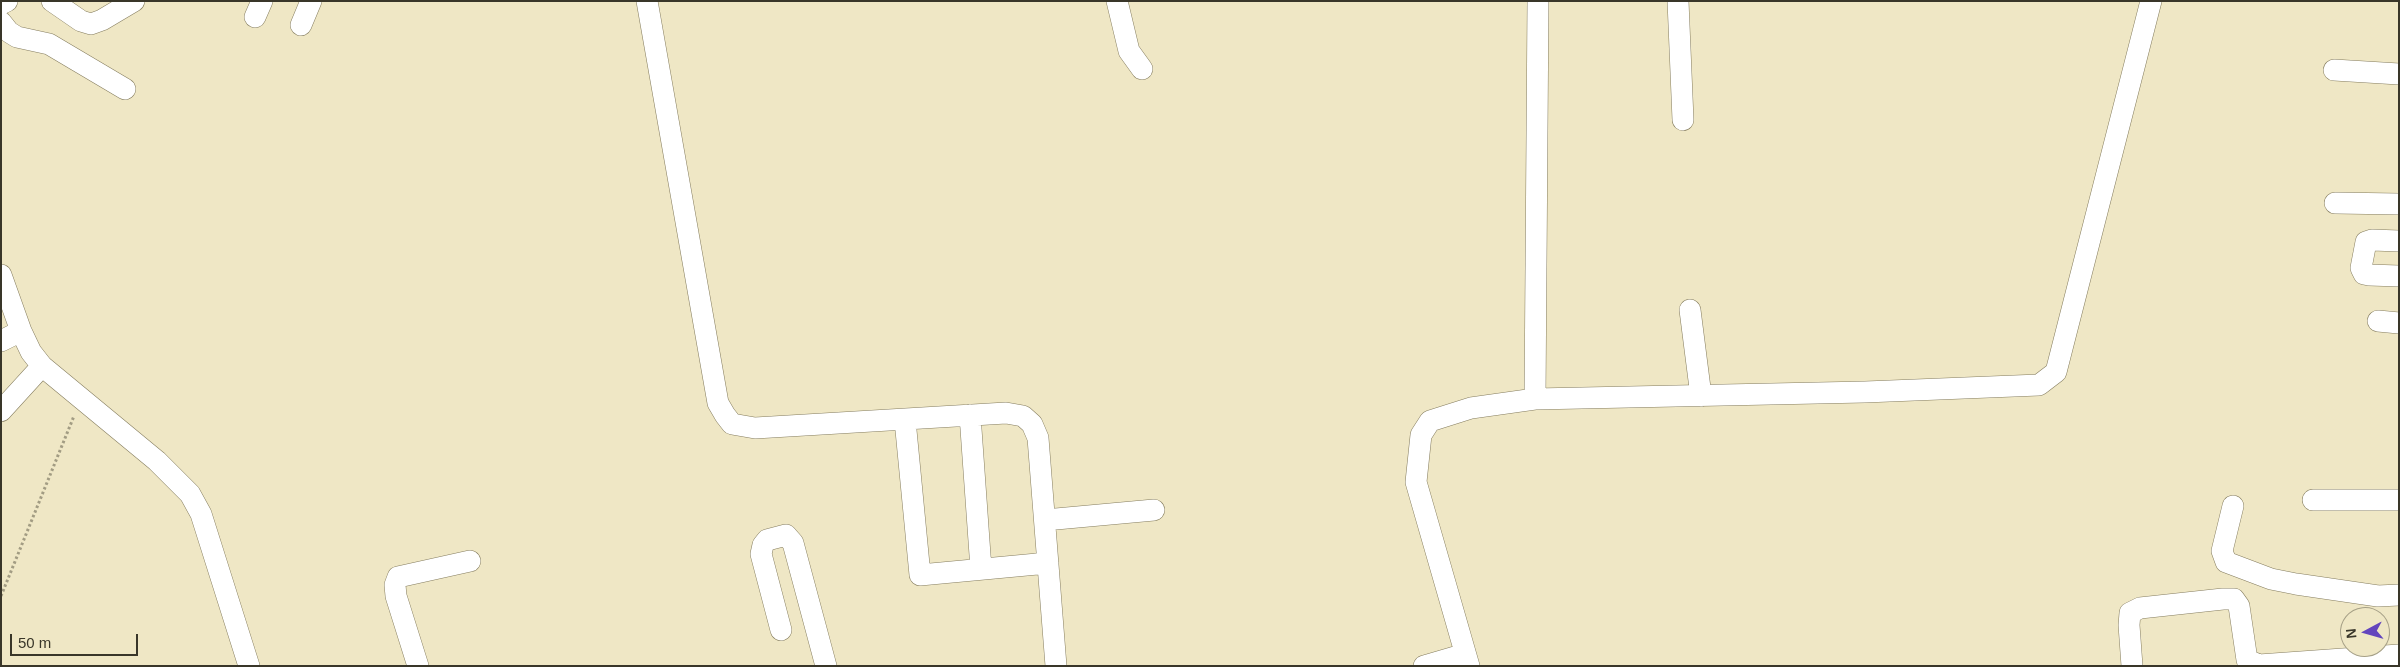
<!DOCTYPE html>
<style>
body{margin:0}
#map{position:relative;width:2400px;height:667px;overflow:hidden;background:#efe7c5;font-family:Arial,sans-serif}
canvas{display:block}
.frame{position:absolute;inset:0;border:2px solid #393629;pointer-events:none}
.north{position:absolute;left:2340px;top:607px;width:50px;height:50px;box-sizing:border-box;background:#efe7c5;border:1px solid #a6a087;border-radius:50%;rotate:264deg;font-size:14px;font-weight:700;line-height:20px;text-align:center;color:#393629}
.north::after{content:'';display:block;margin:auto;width:18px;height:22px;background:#6345bd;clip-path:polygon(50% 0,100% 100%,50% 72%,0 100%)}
.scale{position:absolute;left:10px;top:634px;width:128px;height:22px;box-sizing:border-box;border:2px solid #393629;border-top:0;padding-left:6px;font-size:15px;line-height:18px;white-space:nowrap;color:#393629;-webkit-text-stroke:4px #efe7c5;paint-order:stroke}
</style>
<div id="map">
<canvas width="2400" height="667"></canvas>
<div class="frame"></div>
<div class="north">N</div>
<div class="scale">50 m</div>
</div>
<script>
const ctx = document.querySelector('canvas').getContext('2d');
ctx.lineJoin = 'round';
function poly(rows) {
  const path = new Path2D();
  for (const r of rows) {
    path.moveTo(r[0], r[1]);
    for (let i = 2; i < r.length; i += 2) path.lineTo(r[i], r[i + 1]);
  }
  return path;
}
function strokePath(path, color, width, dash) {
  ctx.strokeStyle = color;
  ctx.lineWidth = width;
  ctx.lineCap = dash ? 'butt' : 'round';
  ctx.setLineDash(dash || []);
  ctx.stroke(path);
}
const path = poly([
 [1,596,74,416]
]);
const minor = poly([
 [52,1,81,21,91,24,102,20,134,1],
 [647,1,718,403,725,415,732,424,755,428,1006,413,1023,416,1032,424,1038,438,1056,666],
 [1117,1,1129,51,1142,69],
 [1678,1,1683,120],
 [1,4,7,1],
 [255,17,262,1],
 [1,22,9,32,17,37,49,44,125,89],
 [301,25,311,1],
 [2334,70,2399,74],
 [2335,203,2399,204],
 [2399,241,2372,240,2366,242,2361,268,2364,274,2369,275,2399,276],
 [1,275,21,331,31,352,42,366,157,461,190,494,201,514,249,666],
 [1690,310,1701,396],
 [2378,321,2399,323],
 [1,341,21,331],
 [1535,399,1538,1],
 [1,411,42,366],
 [970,415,981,569],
 [905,420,920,575,1048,563],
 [2313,500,2399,500],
 [2233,506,2222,551,2226,562,2271,579,2296,584,2378,596,2399,595],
 [1045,520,1154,510],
 [781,630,761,554,763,545,767,540,786,535,793,543,826,666],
 [418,666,396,596,395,585,398,577,470,561],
 [1424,666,1465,654],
 [1469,666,1416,482,1421,435,1430,421,1471,408,1535,399,1865,392,2039,385,2056,372,2151,1],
 [2132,666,2129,625,2130,613,2140,608,2223,599,2234,599,2239,606,2247,660,2259,665,2399,655]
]);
strokePath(minor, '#857d5f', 22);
strokePath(path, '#a29c83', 3, [2.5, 2.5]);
strokePath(minor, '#fff', 21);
</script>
